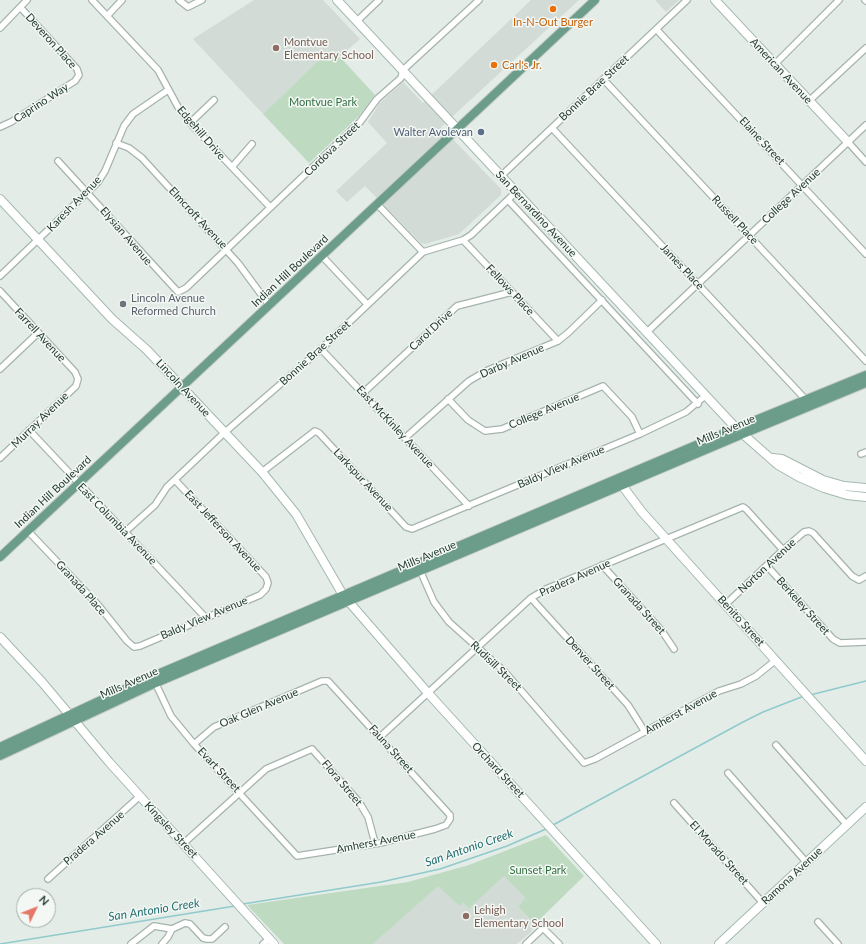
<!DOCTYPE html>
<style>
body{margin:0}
#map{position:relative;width:866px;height:944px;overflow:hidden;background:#e3ece7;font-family:Lato,sans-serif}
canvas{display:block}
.north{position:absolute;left:16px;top:888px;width:40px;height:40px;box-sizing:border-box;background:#f4f8f5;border:1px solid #a1ada7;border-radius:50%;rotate:47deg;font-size:11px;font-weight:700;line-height:16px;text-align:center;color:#243c33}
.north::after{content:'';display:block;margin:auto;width:14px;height:18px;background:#e67767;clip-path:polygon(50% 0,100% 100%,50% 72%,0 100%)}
</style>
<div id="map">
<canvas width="866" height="944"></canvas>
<div class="north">N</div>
</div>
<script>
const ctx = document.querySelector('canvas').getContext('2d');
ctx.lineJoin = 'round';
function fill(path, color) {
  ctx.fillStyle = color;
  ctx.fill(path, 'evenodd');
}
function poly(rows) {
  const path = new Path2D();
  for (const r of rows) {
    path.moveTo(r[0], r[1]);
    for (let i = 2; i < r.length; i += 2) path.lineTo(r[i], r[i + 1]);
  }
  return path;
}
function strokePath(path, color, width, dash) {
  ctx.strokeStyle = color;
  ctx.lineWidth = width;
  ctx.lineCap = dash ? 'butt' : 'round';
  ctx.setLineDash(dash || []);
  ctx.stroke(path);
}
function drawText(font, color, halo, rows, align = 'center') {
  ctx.font = font + ' Lato,sans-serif';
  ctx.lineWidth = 3;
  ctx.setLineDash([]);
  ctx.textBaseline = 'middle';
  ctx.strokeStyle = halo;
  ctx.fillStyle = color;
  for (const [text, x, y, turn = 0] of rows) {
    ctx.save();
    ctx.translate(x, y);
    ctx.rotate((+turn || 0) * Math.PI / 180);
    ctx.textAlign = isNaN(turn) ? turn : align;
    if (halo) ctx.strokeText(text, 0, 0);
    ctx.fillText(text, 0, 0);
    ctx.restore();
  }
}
const built = poly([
 [254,0,323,0,360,39,338,58,325,58,319,60,263,114,193,39],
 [531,0,579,0,441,127,501,189,501,195,459,234,425,244,421,243,365,186,347,202,336,191,387,143,368,122,379,104,403,82,423,103],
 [655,0,679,0,666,12],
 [504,876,525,898,518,907,535,924,531,932,517,944,373,944,438,885,459,906,463,903,469,909]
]);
const green = poly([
 [340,57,375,95,359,116,309,163,263,114,319,60,325,58,337,59],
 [546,835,584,876,535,924,518,907,525,898,504,876,469,909,463,903,459,906,438,886,373,944,284,944,247,905,408,882,469,865]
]);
const stream = poly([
 [810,695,866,681],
 [553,825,743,722,763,712,804,696],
 [243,904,381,882,440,869,507,846,546,829],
 [0,944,235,906]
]);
const street = poly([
 [92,0,158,70,178,107,190,123,270,207],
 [179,0,188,7,202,0],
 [865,0,866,1],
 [107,16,122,0],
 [357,21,379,0],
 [0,28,27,0],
 [657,30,866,254],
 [775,64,839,0],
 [604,80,866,361],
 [809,101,866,48],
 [190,123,214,100],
 [0,127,11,122,75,81,79,75,77,69,21,8],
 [552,128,807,401],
 [848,142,866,162],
 [116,143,129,148,142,158,238,263,269,305],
 [58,161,178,292,186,288,360,122,377,99,401,78,403,70,479,0],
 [232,167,252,144],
 [501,176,687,0],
 [508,200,698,404],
 [377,204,423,252],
 [463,240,558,341],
 [322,256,367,304],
 [0,276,98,182,105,171,124,126,133,114,168,90],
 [0,291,75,372,78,379,76,386,0,458],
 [647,332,866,125],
 [321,349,469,506],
 [0,369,38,333],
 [363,393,457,306,512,292],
 [448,399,468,420,485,431,502,429,603,386,632,417,640,434],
 [29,430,205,617],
 [405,438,469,381,486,371,558,341,569,332,602,300],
 [861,454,866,452],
 [262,472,315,431,319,433,406,527,412,529,640,434,686,412,705,396],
 [28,531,99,606,127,641,134,647,140,646,260,595,266,589,268,583,266,577,175,480],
 [125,532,155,505,167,487,224,433,321,349,423,252,463,240,471,235,516,192],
 [602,565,662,631,674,649],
 [767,566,833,639,840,643,866,642],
 [419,568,434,602,449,622,505,672,584,763,595,759,719,691,741,684,756,676,776,660],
 [531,598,628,705,645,732],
 [726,604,783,550,804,532,809,531,813,533,852,576,859,580,866,576],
 [154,680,171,716,194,744,297,856,380,843,435,829,446,825,450,819,450,815,328,681,322,681,214,727,194,744],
 [380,737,531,598,546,589,743,507,746,509,783,550],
 [776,745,847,825],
 [728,773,807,863],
 [674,803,763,903],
 [184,843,266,769,312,749,359,802,368,817,375,843],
 [48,879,140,796],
 [818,922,838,944],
 [131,944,154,926,172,929],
 [162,944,168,937,172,929,185,923,190,924,203,938,207,939,212,939,225,927],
 [263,944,269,939],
 [526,944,543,928,559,944]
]);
const secondary = poly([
 [337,0,736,428,778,465,799,477,824,488,847,495,866,497],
 [715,0,848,142],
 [0,199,112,319,147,350,262,472,296,514,343,595,428,693,656,944],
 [772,458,782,459,823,480,844,486,866,488],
 [618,480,642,512,866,761],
 [0,637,42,682,109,762,274,944],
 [719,944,866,807]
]);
const primary = poly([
 [0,557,595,0],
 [0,747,153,676,736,428,866,375],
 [0,756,156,683,743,434,866,383]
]);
const markers = [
 [553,9,4,"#e8710a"],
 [276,48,4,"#8d6e63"],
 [494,65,4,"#e8710a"],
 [481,132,4,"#5c6f8a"],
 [123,304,4,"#6b7280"],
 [466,916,4,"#8d6e63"]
];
const foodNames = [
 ["In-N-Out Burger",553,22],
 ["Carl's Jr.",502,65,"left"]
];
const streetNames = [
 ["Deveron Place",51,41,48],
 ["American Avenue",781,71,47],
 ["Bonnie Brae Street",594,88,-43],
 ["Caprino Way",41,103,-33],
 ["Edgehill Drive",201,133,49],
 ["Elaine Street",762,141,47],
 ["Cordova Street",332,149,-44],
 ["College Avenue",791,196,-43],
 ["Karesh Avenue",74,204,-46],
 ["San Bernardino Avenue",536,214,47],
 ["Elmcroft Avenue",198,218,47],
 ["Russell Place",735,220,47],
 ["Elysian Avenue",126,236,49],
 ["James Place",682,267,47],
 ["Indian Hill Boulevard",290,271,-43],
 ["Fellows Place",510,290,47],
 ["Carol Drive",431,330,-43],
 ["Farrell Avenue",40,335,47],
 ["Bonnie Brae Street",315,353,-42],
 ["Darby Avenue",512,361,-24],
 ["Lincoln Avenue",183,388,47],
 ["College Avenue",544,411,-23],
 ["Murray Avenue",40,420,-44],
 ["East McKinley Avenue",395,427,47],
 ["Mills Avenue",726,430,-23],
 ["Baldy View Avenue",561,467,-23],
 ["Larkspur Avenue",363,480,47],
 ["Indian Hill Boulevard",53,492,-43],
 ["East Columbia Avenue",117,524,46],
 ["East Jefferson Avenue",223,531,47],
 ["Mills Avenue",427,556,-23],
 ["Norton Avenue",767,566,-43],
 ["Pradera Avenue",575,578,-24],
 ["Granada Place",81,588,48],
 ["Granada Street",639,606,48],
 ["Berkeley Street",803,606,48],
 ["Baldy View Avenue",204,618,-23],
 ["Benito Street",741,621,48],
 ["Denver Street",590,663,48],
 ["Rudisill Street",496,666,44],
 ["Mills Avenue",129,683,-24],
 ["Oak Glen Avenue",259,708,-23],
 ["Amherst Avenue",681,712,-29],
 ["Fauna Street",391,749,48],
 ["Evart Street",219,770,47],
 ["Orchard Street",498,770,47],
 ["Flora Street",342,783,50],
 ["Kingsley Street",171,830,47],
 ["Pradera Avenue",94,838,-41],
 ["Amherst Avenue",376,842,-11],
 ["El Morado Street",719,853,48],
 ["Ramona Avenue",792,876,-43]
];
const educationNames = [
 ["Montvue",284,42],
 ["Elementary School",284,55],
 ["Lehigh",474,910],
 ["Elementary School",474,923]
];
const parkNames = [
 ["Montvue Park",323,102],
 ["Sunset Park",538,870]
];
const serviceNames = [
 ["Walter Avolevan",473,132]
];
const worshipNames = [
 ["Lincoln Avenue",131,298],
 ["Reformed Church",131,311]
];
const waterNames = [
 ["San Antonio Creek",469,848,-19],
 ["San Antonio Creek",154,910,-9]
];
fill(built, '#d2dbd6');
fill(green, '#bedbc2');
strokePath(stream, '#90cacc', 1.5);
strokePath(street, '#a6b4ad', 8);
strokePath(secondary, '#a5b9b0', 10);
strokePath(primary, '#c2c8c6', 10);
strokePath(street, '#fff', 5.5);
strokePath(secondary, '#fff', 8);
strokePath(primary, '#6c9d8b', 8);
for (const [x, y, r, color] of markers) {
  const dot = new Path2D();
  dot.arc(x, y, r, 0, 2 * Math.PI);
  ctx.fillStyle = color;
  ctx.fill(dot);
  strokePath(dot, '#f4f8f5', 1.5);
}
drawText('11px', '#c56008', '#f4f8f5', foodNames);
drawText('11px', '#243c33', '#f4f8f5', streetNames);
drawText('11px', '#785e54', '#f4f8f5', educationNames, 'left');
drawText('11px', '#326f42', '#f4f8f5', parkNames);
drawText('11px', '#4e5e75', '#f4f8f5', serviceNames, 'right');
drawText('11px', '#5b616d', '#f4f8f5', worshipNames, 'left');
drawText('italic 12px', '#246f72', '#f4f8f5', waterNames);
</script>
